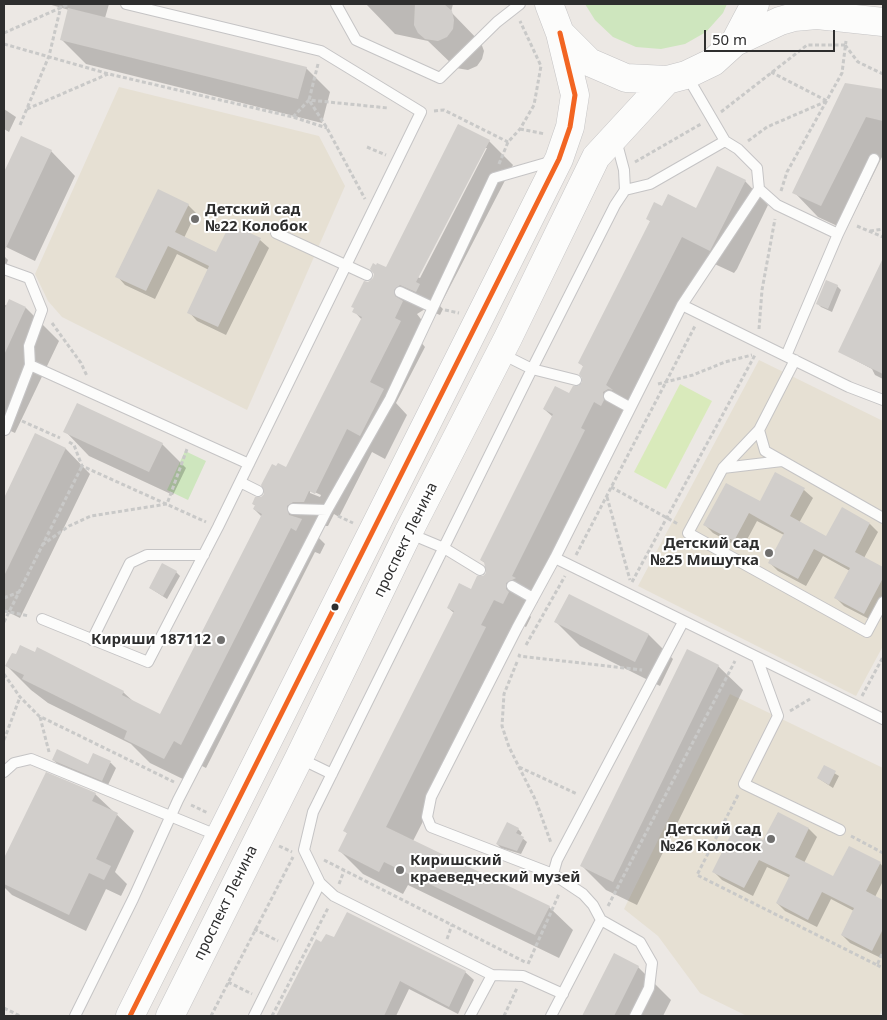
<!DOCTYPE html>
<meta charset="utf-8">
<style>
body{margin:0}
#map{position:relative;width:887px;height:1020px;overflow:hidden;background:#ece8e4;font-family:"Noto Sans",sans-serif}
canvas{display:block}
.frame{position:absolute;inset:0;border:5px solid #2e2e2e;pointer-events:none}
.scale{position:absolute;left:704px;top:30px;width:131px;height:22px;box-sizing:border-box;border:2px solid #2e2e2e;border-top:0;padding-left:6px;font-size:15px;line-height:18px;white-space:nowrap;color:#2e2e2e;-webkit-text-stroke:4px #fff;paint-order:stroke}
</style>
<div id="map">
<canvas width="887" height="1020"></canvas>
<div class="frame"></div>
<div class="scale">50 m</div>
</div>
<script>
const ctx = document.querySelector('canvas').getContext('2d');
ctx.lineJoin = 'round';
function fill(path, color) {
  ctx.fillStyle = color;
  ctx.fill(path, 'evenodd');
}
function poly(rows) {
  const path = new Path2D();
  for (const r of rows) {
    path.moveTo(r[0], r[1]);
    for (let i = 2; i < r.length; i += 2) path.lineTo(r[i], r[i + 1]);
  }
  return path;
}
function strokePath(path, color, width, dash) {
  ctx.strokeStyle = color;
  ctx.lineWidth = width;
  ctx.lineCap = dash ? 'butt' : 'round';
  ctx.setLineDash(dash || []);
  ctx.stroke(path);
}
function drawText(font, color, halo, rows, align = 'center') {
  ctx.font = font + ' "Noto Sans",sans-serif';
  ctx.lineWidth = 4;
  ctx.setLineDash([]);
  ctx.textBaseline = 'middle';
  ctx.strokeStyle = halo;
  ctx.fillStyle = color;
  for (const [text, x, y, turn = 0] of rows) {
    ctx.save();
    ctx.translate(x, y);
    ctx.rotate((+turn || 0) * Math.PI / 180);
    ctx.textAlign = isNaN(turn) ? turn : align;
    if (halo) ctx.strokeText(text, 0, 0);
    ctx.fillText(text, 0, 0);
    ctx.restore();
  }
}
const education = poly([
 [119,87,319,136,345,186,247,410,62,317,48,301,35,274],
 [759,360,883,421,883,646,856,696,638,586],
 [730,694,883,768,883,1007,879,1016,747,1016,700,993,658,936,624,909]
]);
const green = poly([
 [585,4,727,4,723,13,706,32,685,44,661,49,636,47,613,37,595,20],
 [185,451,206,461,188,500,167,490]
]);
const pitch = poly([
 [680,384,712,401,666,489,634,472]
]);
const shadow = poly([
 [48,4,109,4,105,18,306,68,330,92,322,123,86,64,62,40,69,10],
 [366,4,453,4,451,12,481,43,484,51,482,59,477,66,468,70,456,68,428,41,395,34],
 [845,85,883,90,883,155,846,230,818,217,794,192],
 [4,109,16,117,9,132,4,129],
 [22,138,51,151,75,176,35,261,4,246,4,175],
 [489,141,513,165,440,306,443,309,440,315,425,309,417,314,427,327,420,341,425,347,396,403,407,415,385,459,372,452,339,517,334,514,328,526,317,526,311,530,325,544,320,554,315,552,206,768,198,764,189,782,150,763,131,744,48,703,31,690,7,666,123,692,135,703,161,716,262,517,254,509,256,506,253,504,262,498,287,468,362,320,354,311,368,283,387,269],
 [484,148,487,148,420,278,417,277],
 [310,490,321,495,320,497,310,493],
 [745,181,768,205,737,269,734,273,706,260,535,599,538,602,529,607,529,614,531,617,526,627,518,623,509,652,413,841,549,907,573,930,559,958,408,885,403,894,363,874,340,851,348,834,345,831,454,613,448,608,472,590,487,574,486,564,481,560,553,417,544,409,570,394,584,383,584,367,580,363,651,222,648,219,662,208,697,209],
 [188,205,196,213,184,238,217,253,260,240,269,248,226,335,197,321,189,312,209,270,177,254,155,299,125,285,117,276],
 [4,256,8,260,4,271],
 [874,279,883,284,883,379,875,375,872,369,840,352],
 [837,286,841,290,832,312,821,307,817,303],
 [4,305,26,308,59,341,15,433,4,428],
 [65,431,162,444,186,468,173,495,89,456],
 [36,435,66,449,90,474,20,618,4,610,4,501],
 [776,474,804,490,813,498,799,523,826,538,870,524,878,532,864,558,883,568,883,602,873,621,844,606,836,598,850,571,823,556,806,586,778,571,769,562,784,535,757,521,742,549,713,533,705,525,761,502],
 [176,572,180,576,167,599,150,588],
 [569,595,649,635,673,659,660,686,580,646,556,622],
 [718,666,743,690,637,905,606,890,582,866],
 [94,754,111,763,116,768,108,785,59,765,53,760,88,765],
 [824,767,839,776,833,788,818,778],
 [46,774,95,794,134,831,115,872,127,884,121,896,106,889,86,931,12,895,4,887,4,861],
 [778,813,809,829,817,837,804,863,834,878,880,863,883,867,883,881,875,897,883,901,883,954,881,958,850,943,842,935,854,911,831,899,817,927,785,911,777,903,790,878,767,867,753,896,722,880,714,872,764,842],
 [518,829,522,833,520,836,527,842,521,854,501,848,497,844],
 [316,941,465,972,474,980,458,1014,409,989,396,1016,277,1016],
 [614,955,638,967,671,1000,663,1016,584,1016]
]);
const building = poly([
 [415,4,444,4,452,11,454,20,453,29,447,37,438,41,425,39,418,33,414,25],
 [68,8,307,67,298,99,60,40],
 [845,83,883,89,883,121,866,117,821,206,792,193],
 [458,124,490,140,416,282,420,284,416,292,400,285,394,290,395,296,403,301,395,318,401,321,370,382,384,389,360,436,347,429,315,494,309,491,304,502,293,502,287,506,289,515,302,519,296,531,291,528,181,745,174,741,164,759,124,739,127,731,22,679,24,675,5,666,12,653,16,654,20,645,35,652,37,647,124,691,122,695,160,714,262,514,253,509,255,505,252,504,255,497,261,497,264,494,261,485,272,464,276,466,278,463,286,467,362,317,352,312,354,308,351,307,364,281,368,282,373,278,374,274,370,269,373,263,376,265,377,263,386,267],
 [21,136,52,150,4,252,4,172],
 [717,166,746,180,713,245,710,251,682,237,606,385,613,390,608,389,603,392,604,400,601,406,594,402,581,428,585,430,512,576,516,578,506,583,506,589,509,592,503,604,494,600,481,625,486,627,386,827,550,906,535,935,384,862,379,872,338,851,347,833,343,831,454,611,447,608,459,583,471,589,477,576,483,576,486,573,484,562,480,560,553,414,543,409,555,386,569,393,573,386,578,386,582,382,582,378,579,374,583,366,578,363,650,221,646,219,654,202,662,206,668,194,696,208],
 [158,189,189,204,175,232,216,252,230,224,261,238,218,327,187,313,209,266,168,246,146,291,115,277],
 [883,258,883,374,838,352],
 [826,280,838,285,828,309,816,304],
 [9,299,26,307,4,355,4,310],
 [77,403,163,443,149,472,63,432],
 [35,433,66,448,4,576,4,498],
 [775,472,805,488,790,516,826,536,842,507,870,523,855,552,883,567,883,578,864,614,834,598,850,568,814,549,798,579,768,563,784,533,749,513,734,541,703,525,726,483,760,501],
 [162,563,177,571,163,596,149,588],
 [569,594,649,634,635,662,554,622],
 [687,649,719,665,613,882,580,866],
 [57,749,88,764,93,753,111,761,102,781,52,760],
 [824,765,836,771,829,785,817,778],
 [46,772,96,793,92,801,118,813,96,859,111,866,104,880,89,873,69,915,4,884,4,858],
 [778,812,809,828,795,857,833,876,849,846,881,862,866,891,883,900,883,929,872,951,841,935,854,908,822,892,808,920,776,903,790,875,759,860,744,888,712,872,735,826,763,840],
 [507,822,519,828,516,833,524,837,517,851,496,844],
 [347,912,466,971,449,1007,400,981,384,1016,276,1016,316,939,321,942,326,934,334,937],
 [614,953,639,966,614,1016,582,1016]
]);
const path = poly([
 [4,33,69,4],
 [4,44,109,74,293,117,327,128],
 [845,45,858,62,883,74],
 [318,64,309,100,327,128,365,199],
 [771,72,827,101],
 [27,109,108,74],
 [434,111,444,110,508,142],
 [721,112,807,45,845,45],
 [293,117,309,100,388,108],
 [20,125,49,56,61,6],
 [520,129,545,134],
 [748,141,767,127,827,101],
 [367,147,386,155],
 [635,162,701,124],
 [499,164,508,142,520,129,534,105,541,66,520,21],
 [781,191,787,172,842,73,846,41],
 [857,226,883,237],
 [870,231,883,229],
 [445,310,459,313],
 [52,323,81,363,87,376],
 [759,329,762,290,775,219],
 [658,384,693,375,725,362,752,355],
 [22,421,60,438],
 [69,442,74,445,82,466,206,522],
 [611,487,678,524],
 [607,497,630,580],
 [338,516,353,523],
 [42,545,69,526,91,516,167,504,187,449],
 [576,555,695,326],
 [632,582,755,355],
 [4,598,19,592],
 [4,611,29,616],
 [4,622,82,466],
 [526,645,565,576],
 [520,654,519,656,642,670],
 [517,662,504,694,502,726,509,747,536,801,551,843],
 [4,674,20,697,39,716,174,782],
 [862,696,883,657],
 [790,711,810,699],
 [40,717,49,752],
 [4,740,20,697],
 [519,767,577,794],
 [738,795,697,875,877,965,883,952],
 [191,805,208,813],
 [851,836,883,853],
 [279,846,292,852],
 [324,860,525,962],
 [339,884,344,871],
 [608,906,735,661],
 [254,929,278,941],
 [447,939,452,925],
 [528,964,559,894],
 [877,965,883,968],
 [228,982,252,994],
 [4,1008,20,1016],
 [211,1016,293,857],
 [272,1016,328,908],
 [504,1016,517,988]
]);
const lane = poly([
 [336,4,356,40,440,78,497,22,520,4],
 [759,189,777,205,838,234,874,159],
 [625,190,650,184,725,141],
 [276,233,367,275],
 [4,269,29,278,42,310,29,346,30,365,5,430],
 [400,292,432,307],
 [682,305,849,387,883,400],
 [502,354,532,369,576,380],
 [786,356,838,234],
 [795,360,759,430,723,468,688,533,867,632,883,602],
 [30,365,249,464],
 [609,396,629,407],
 [759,430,765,451,883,518],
 [723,468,782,461],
 [240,482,258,491],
 [293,509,327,510],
 [408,533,444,548,480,570],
 [555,558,883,719],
 [512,586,533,598],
 [42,619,148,662,218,527,421,112,321,51,126,4],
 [92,640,130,563,147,555,204,555],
 [757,658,778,716,744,784,840,830],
 [299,758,332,774],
 [4,772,14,763,31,759,219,836],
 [553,874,557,860,683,622],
 [320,883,334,896,492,975,523,976,563,994],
 [75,1016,133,899,178,800,327,510,390,399,494,178,553,161],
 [254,1016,320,883,304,850,313,812,532,369,615,205,625,190,624,170,616,140],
 [470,1016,492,975],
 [551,1016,601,920],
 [635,1016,649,988,652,963,640,942,601,920,593,905,583,894,553,874,431,827,427,817,431,797,517,628,555,558,682,305,759,189,757,168,738,149,725,141,687,76]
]);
const secondary = poly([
 [549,4,560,33,589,62,626,78,667,80,686,75,713,62,735,42,755,4],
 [735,42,780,21,794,17,817,15,883,22],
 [130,1016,559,159,570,127,575,95,560,33],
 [170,1016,299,758,408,533,508,338,596,157,667,80]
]);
const bus1 = poly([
 [130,1016,559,159,570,127,575,95,560,33]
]);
const markers = [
 [195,219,5,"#706f6e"],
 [769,553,5,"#706f6e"],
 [335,607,4.5,"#2e2e2e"],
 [221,640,5,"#706f6e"],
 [771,839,5,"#706f6e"],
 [400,870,5,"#706f6e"]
];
const poiNames = [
 ["Детский сад",205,210,"left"],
 ["№22 Колобок",205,227,"left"],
 ["Детский сад",759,544],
 ["№25 Мишутка",759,561],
 ["Кириши 187112",211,640],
 ["Детский сад",761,830],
 ["№26 Колосок",761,847],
 ["Киришский",410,861,"left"],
 ["краеведческий музей",410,878,"left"]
];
const streetNames = [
 ["проспект Ленина",406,540,-64],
 ["проспект Ленина",226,903,-64]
];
fill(education, '#e6e0d3');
fill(green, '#cee6be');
fill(pitch, '#d9eabb');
fill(shadow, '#0003');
fill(building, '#d1cecb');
strokePath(lane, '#c5c4c5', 12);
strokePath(secondary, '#c5c4c5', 29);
strokePath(path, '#c9c9c8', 3, [4, 2.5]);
strokePath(lane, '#fcfcfb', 10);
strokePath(secondary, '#fcfcfb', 28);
strokePath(bus1, '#f26522', 5);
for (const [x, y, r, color] of markers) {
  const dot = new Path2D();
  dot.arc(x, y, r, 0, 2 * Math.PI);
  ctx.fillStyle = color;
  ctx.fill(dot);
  strokePath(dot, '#fff', 2);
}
drawText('bold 15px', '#2e2e2e', '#fff', poiNames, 'right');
drawText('15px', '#2e2e2e', '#fff', streetNames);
</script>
